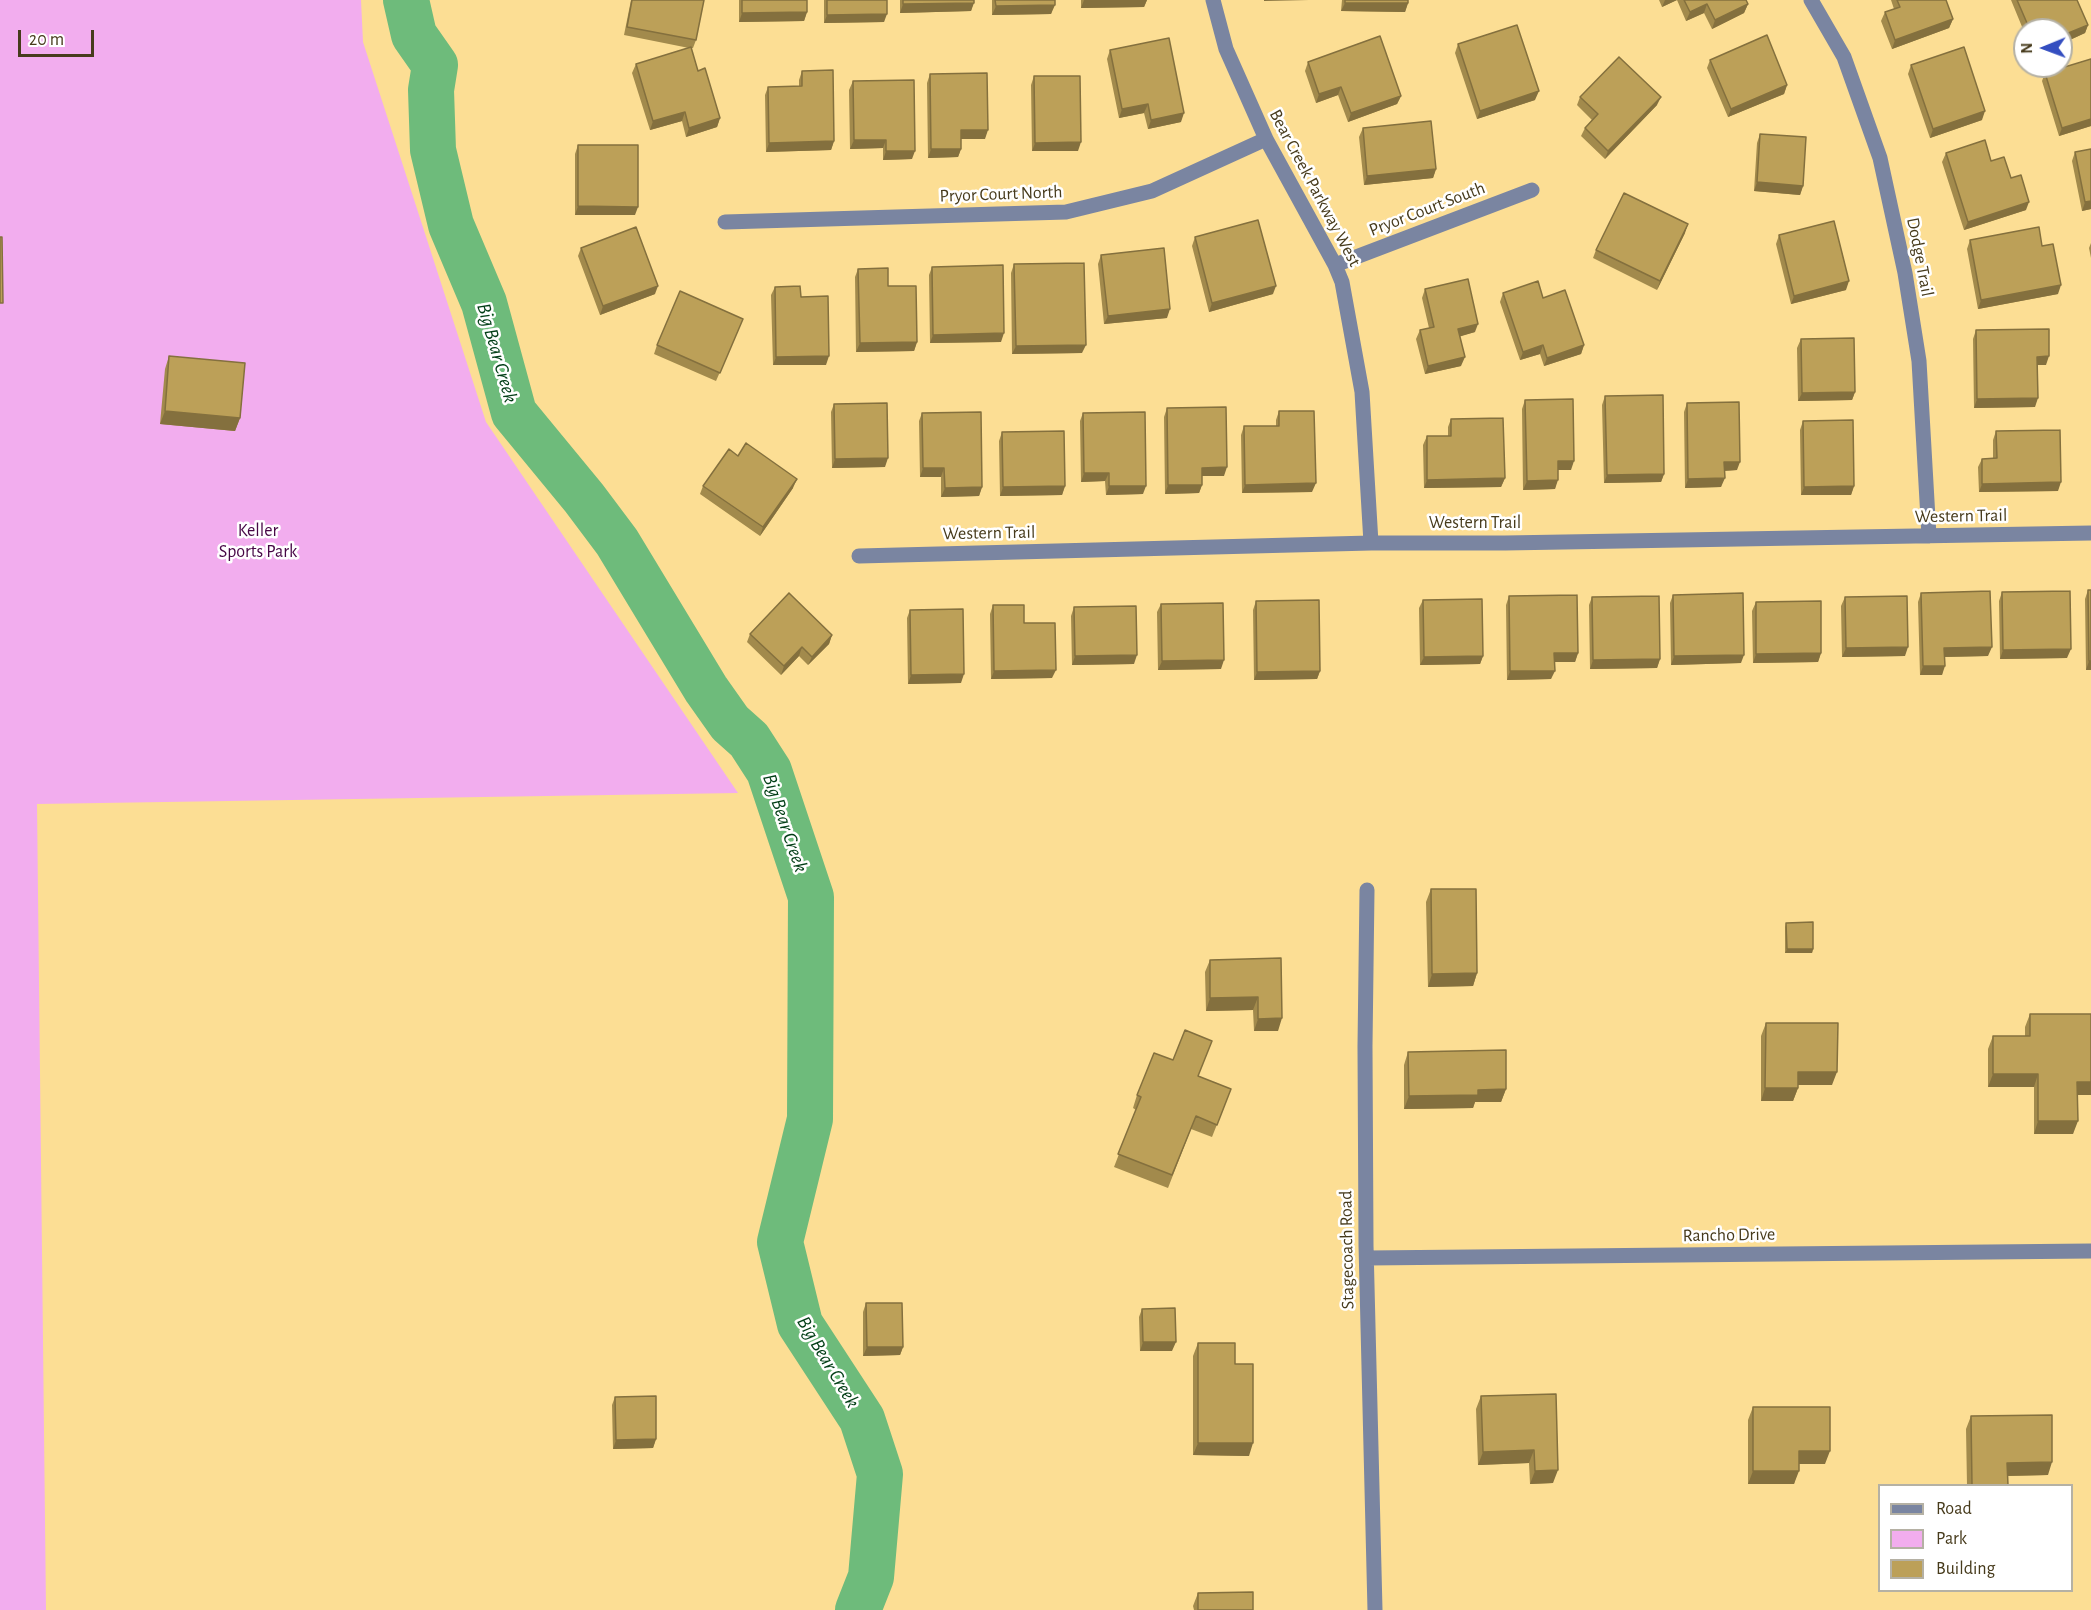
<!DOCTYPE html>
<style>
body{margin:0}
#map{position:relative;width:2091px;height:1610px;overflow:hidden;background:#fcde94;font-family:"Alegreya Sans",sans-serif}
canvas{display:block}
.legend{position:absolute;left:1878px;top:1484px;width:195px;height:108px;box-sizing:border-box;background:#fff;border:2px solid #b5b1a4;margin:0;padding:8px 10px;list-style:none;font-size:18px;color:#473b1c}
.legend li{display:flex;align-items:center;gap:12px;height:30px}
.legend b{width:30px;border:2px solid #b5b1a4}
.north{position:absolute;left:2013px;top:18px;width:60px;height:60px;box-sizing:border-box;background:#fff;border:2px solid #b5b1a4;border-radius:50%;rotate:269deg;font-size:16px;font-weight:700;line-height:24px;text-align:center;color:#473b1c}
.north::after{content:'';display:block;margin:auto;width:21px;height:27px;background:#344ec0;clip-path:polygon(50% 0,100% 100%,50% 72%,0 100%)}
.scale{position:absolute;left:18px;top:30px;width:76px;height:27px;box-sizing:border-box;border:3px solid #473b1c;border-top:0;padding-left:8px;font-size:18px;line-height:21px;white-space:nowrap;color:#473b1c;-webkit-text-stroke:4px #fff;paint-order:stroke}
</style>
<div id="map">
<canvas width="2091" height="1610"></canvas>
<ul class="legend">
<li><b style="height:8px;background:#7a85a1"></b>Road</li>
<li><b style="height:16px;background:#f2adee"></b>Park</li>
<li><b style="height:16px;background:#bca058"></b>Building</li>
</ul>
<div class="north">N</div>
<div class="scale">20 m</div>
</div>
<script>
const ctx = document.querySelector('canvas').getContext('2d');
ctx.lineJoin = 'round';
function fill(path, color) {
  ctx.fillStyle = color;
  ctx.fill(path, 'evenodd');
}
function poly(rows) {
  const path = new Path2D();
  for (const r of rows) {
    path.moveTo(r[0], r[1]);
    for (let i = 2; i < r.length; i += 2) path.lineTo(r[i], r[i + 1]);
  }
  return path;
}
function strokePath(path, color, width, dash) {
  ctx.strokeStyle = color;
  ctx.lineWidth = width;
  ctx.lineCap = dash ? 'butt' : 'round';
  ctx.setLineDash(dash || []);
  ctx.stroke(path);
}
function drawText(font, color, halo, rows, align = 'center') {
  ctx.font = font + ' "Alegreya Sans",sans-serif';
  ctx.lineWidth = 5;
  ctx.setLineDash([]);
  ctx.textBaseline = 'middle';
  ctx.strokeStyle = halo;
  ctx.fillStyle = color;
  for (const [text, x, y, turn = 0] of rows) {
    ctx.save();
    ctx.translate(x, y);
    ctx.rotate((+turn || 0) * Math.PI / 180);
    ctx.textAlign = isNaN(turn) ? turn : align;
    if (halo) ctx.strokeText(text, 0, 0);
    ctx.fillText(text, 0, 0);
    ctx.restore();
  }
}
const green = poly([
 [0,0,361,0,363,42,486,422,738,793,37,804,46,1610,0,1610]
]);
const river = poly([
 [406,0,414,35,435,65,431,90,433,150,451,225,484,303,514,413,584,498,617,542,706,689,730,723,749,740,769,771,811,897,810,1119,780,1242,800,1324,862,1419,880,1474,871,1577,858,1610]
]);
const minor = poly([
 [1213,0,1226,49,1266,139,1335,265,1342,282,1362,392,1371,543],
 [1811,0,1844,57,1880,158,1905,273,1919,361,1929,536],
 [725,222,1066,212,1152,191,1266,139],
 [1335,265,1532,190],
 [859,556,1371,543,1505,543,2091,533],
 [1367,890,1365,1046,1366,1245,1375,1610],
 [1367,1258,2091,1251]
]);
const wall = poly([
 [631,0,704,0,696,40,693,48,691,48,698,71,720,118,717,127,686,137,682,121,650,130,632,73,636,64,689,48,624,35],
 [739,0,807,0,807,12,804,21,739,22],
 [824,0,887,0,884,22,824,23],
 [900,0,974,0,971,11,900,13],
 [992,0,1055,0,1051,14,992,15],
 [1081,0,1147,0,1144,7,1081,8],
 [1342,0,1408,0,1408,3,1405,12,1341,11],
 [1659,0,1746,0,1748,4,1744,13,1712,29,1704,13,1686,21,1677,0,1662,7],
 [1891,0,1946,0,1953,19,1949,28,1892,49,1881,21,1885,12,1894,9],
 [2011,0,2077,0,2088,25,2085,33,2061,44,2061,30,2025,30,2025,34],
 [1458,44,1535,100,1477,119,1455,53],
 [1110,50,1181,122,1148,129,1144,113,1119,118,1107,59],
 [2091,59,2091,126,2059,136,2042,81,2045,73],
 [1710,60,1787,85,1784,94,1728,117,1707,68],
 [1308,62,1401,96,1397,104,1348,122,1338,95,1316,103,1305,71],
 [1911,65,1982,120,1930,138,1908,74],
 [802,71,834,141,831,150,766,152,765,95,768,87,799,86,799,80],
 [930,74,985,139,961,139,961,149,958,157,928,158,927,83],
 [1034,76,1078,151,1032,151,1031,85],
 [853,81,912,159,883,160,883,148,850,149,849,90],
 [1580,97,1657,105,1605,159,1581,136,1585,128,1592,120,1577,105],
 [1363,128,1436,169,1433,178,1364,185,1359,137],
 [1760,134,1803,186,1800,195,1754,191,1757,143],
 [578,145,635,215,575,215,575,154],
 [2075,152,2091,209,2082,211,2072,161],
 [1946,153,1991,161,2011,178,2026,210,1964,230,1942,162],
 [1685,233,1657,290,1593,258,1596,250],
 [1779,235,1846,290,1791,304,1776,244],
 [1195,237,1273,294,1209,312,1192,246],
 [1970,240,2042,246,2058,294,1978,309,1967,249],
 [2091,243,2091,258,2089,248],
 [581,248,655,294,600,315,578,256],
 [1101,255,1167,318,1104,324,1098,264],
 [1014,264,1082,353,1012,354,1011,273],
 [932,267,1001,342,930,343,929,275],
 [858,269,888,286,917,342,914,351,856,352,855,277],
 [775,287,801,297,826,365,773,365,771,295],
 [1425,289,1475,332,1460,336,1461,366,1425,374,1416,339,1420,330,1429,328,1422,298],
 [1503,293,1543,298,1584,345,1581,354,1544,366,1540,354,1520,360,1500,302],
 [743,319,716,381,654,354,657,345],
 [1976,330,2046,365,2037,365,2035,407,1974,408,1973,339],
 [1801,339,1855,392,1852,400,1798,401,1797,348],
 [169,356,240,418,235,431,160,424,165,369],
 [1605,396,1664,474,1661,482,1604,483,1602,405],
 [1525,400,1571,470,1558,470,1555,489,1523,490,1522,409],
 [1687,403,1737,470,1724,471,1721,487,1685,488,1684,412],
 [834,404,885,467,832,468,831,412],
 [1167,408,1224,476,1202,476,1202,485,1199,493,1165,494,1164,417],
 [1279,411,1312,492,1242,493,1241,435,1244,426,1276,426,1276,420],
 [922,413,982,487,979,496,941,497,941,477,920,477,919,421],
 [1083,413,1143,494,1106,495,1105,481,1081,482,1080,421],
 [1451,419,1505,478,1501,487,1424,488,1423,445,1427,436,1448,436,1448,427],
 [1803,421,1854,486,1851,495,1801,495,1800,430],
 [1996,431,2058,491,1979,492,1978,467,1982,459,1993,458,1993,440],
 [1002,432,1065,486,1062,495,1000,496,999,441],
 [738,456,793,488,760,536,700,494,703,486],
 [2088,590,2091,670,2086,670,2085,599],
 [2002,592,2067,658,2000,659,1999,601],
 [1921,593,1988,656,1945,657,1942,675,1920,675,1918,602],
 [1673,595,1741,663,1671,665,1670,603],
 [1509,596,1578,653,1575,662,1554,662,1551,679,1507,680,1506,605],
 [1592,597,1660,659,1657,668,1590,669,1589,605],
 [1845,597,1905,656,1842,657,1841,606],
 [1423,600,1483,656,1480,664,1420,665,1419,608],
 [1256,601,1320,671,1317,679,1254,680,1253,610],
 [1756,602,1821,653,1818,662,1753,663,1752,611],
 [1161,604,1221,669,1158,670,1157,612],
 [993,605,1024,623,1052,678,991,679,990,614],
 [1074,607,1134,664,1072,665,1071,616],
 [910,610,961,683,908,684,907,618],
 [750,634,832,635,829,644,808,665,799,656,781,675,747,642],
 [1431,889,1477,973,1473,986,1428,987,1426,902],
 [1786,923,1813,949,1812,953,1785,953,1785,927],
 [1281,958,1278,1031,1254,1031,1253,1010,1206,1011,1205,972,1210,960],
 [2030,1014,2091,1014,2091,1095,2077,1095,2073,1134,2034,1134,2034,1087,1988,1087,1988,1049,1993,1036,2025,1036,2025,1027],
 [1766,1023,1832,1085,1798,1085,1798,1088,1793,1101,1761,1101,1761,1036],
 [1408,1052,1506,1089,1501,1102,1475,1102,1473,1108,1404,1109,1404,1065],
 [1198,1076,1231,1089,1212,1137,1191,1129,1168,1188,1114,1167,1136,1110,1133,1108,1137,1095],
 [866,1303,903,1347,900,1355,863,1356,863,1312],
 [1142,1309,1172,1351,1140,1351,1139,1317],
 [1198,1343,1235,1364,1249,1456,1193,1455,1193,1356],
 [1556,1394,1553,1483,1530,1484,1529,1463,1478,1465,1476,1409,1481,1396],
 [615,1397,656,1439,653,1448,613,1449,612,1405],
 [1753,1407,1825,1464,1799,1464,1794,1484,1748,1484,1748,1420],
 [1971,1416,2048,1475,2008,1476,2008,1485,1967,1485,1966,1429],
 [1198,1593,1253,1610,1194,1610,1193,1606]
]);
const shadedWall = poly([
 [1084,0,1147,0,1144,7,1081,8],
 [1264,0,1309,0,1264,1],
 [1665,0,1677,0,1662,7],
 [974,3,971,11,900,13,903,4],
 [1345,3,1408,3,1405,12,1341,11],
 [1707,4,1704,13,1686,21,1690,12],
 [1748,4,1744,13,1712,29,1715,20],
 [1055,5,1051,14,992,15,996,6],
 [807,12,804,21,739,22,742,13],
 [887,14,884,22,824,23,827,15],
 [1953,19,1949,28,1892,49,1895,40],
 [2088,25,2085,33,2061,44,2061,36],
 [1787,85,1784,94,1728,117,1731,109],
 [1341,87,1338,95,1316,103,1319,94],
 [1539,91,1535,100,1477,119,1480,111],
 [1401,96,1397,104,1348,122,1351,113],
 [1661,97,1657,105,1605,159,1608,151],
 [1148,104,1144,113,1119,118,1122,109],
 [1985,111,1982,120,1930,138,1933,129],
 [685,112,682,121,650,130,653,121],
 [1184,113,1181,122,1148,129,1151,120],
 [720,118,717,127,686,137,689,128],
 [2091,119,2091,126,2059,136,2062,128],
 [961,130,988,130,985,139,958,139],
 [854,140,886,140,883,148,850,149],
 [834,141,831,150,766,152,769,143],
 [1081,142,1078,151,1032,151,1035,143],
 [931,149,961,149,958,157,928,158],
 [886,151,915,151,912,159,883,160],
 [1436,169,1433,178,1364,185,1367,176],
 [1757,182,1803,186,1800,195,1754,191],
 [2091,201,2091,209,2082,211,2085,202],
 [2029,202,2026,210,1964,230,1968,222],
 [578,206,638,207,635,215,575,215],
 [1688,224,1685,233,1657,290,1660,281],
 [1849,281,1846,290,1791,304,1794,296],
 [2061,285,2058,294,1978,309,1981,300],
 [658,286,655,294,600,315,603,306],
 [1276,286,1273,294,1209,312,1212,303],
 [1170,309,1167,318,1104,324,1108,316],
 [1478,324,1475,332,1455,338,1458,329],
 [1004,333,1001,342,930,343,933,335],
 [917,342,914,351,856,352,860,343],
 [1086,345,1082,353,1012,354,1016,346],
 [1543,345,1540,354,1520,360,1523,352],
 [1584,345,1581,354,1544,366,1547,358],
 [829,356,826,365,773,365,776,357],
 [2049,356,2046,365,2034,365,2037,357],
 [1465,357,1461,366,1425,374,1428,366],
 [1855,392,1852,400,1798,401,1802,393],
 [2038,398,2035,407,1974,408,1977,399],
 [165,411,240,418,235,431,160,424],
 [888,458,885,467,832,468,835,459],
 [1558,461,1574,461,1571,470,1555,470],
 [1724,462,1740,462,1737,470,1721,471],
 [1227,467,1224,476,1198,476,1202,468],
 [923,468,944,468,941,477,920,477],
 [1084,473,1109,473,1105,481,1081,482],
 [1664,474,1661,482,1604,483,1607,475],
 [1505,478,1501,487,1424,488,1427,480],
 [1725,478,1721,487,1685,488,1688,479],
 [797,479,793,488,760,536,763,527],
 [1558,480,1555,489,1523,490,1527,481],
 [2061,482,2058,491,1979,492,1982,484],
 [1316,483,1312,492,1242,493,1245,485],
 [1168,485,1202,485,1199,493,1165,494],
 [1065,486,1062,495,1000,496,1003,487],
 [1109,486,1146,486,1143,494,1106,495],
 [1854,486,1851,495,1801,495,1804,487],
 [982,487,979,496,941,497,945,488],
 [832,635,829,644,808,665,812,657],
 [802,647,799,656,781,675,784,666],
 [1908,647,1905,656,1842,657,1846,648],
 [1992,647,1988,656,1941,657,1944,648],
 [2071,649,2067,658,2000,659,2003,650],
 [1554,653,1578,653,1575,662,1551,662],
 [1821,653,1818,662,1753,663,1756,654],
 [1137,655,1134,664,1072,665,1075,656],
 [1744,655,1741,663,1671,665,1674,656],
 [1483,656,1480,664,1420,665,1424,657],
 [1660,659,1657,668,1590,669,1593,660],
 [1224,660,1221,669,1158,670,1162,661],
 [2089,661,2091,661,2091,670,2086,670],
 [1923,666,1945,666,1942,675,1920,675],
 [1056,670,1052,678,991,679,994,671],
 [1320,671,1317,679,1254,680,1257,672],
 [1510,671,1555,671,1551,679,1507,680],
 [964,674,961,683,908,684,911,675],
 [1787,949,1813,949,1812,953,1785,953],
 [1477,973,1473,986,1428,987,1432,974],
 [1258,997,1253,1010,1206,1011,1210,998],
 [1282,1018,1278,1031,1254,1031,1258,1019],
 [1798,1072,1837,1072,1832,1085,1793,1085],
 [1993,1074,2038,1074,2034,1087,1988,1087],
 [2077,1082,2091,1082,2091,1095,2073,1095],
 [1765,1088,1798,1088,1793,1101,1761,1101],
 [1506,1089,1501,1102,1475,1102,1473,1108,1404,1109,1409,1096,1478,1090],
 [2038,1121,2078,1121,2073,1134,2034,1134],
 [1143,1342,1176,1342,1172,1351,1140,1351],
 [867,1347,903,1347,900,1355,863,1356],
 [656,1439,653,1448,613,1449,616,1440],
 [1198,1443,1253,1443,1249,1456,1193,1455],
 [1534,1450,1529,1463,1478,1465,1483,1452],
 [1799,1451,1830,1451,1825,1464,1794,1464],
 [2052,1462,2048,1475,2003,1476,2007,1463],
 [1558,1470,1553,1483,1530,1484,1535,1471],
 [1753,1471,1799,1471,1794,1484,1748,1484]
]);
const building = poly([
 [632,0,704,0,696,40,627,27,632,0],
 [742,0,807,0,807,12,742,13,742,0],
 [827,0,887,0,887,14,827,15,827,0],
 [903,0,974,0,974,3,903,4,903,0],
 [995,0,1055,0,1055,5,996,6,995,0],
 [1345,0,1408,0,1408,3,1345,3,1345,0],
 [1684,0,1746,0,1748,4,1715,20,1707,4,1690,12,1684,0],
 [1897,0,1946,0,1953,19,1895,40,1885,12,1900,7,1897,0],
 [2017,0,2077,0,2088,25,2061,36,2061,30,2030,30,2017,0],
 [1517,25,1539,91,1480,111,1458,44,1517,25],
 [1767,35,1787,85,1731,109,1710,60,1767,35],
 [1380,36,1401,96,1351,113,1341,87,1319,94,1308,62,1380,36],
 [1169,38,1184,113,1151,120,1148,104,1122,109,1110,50,1169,38],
 [691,47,698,71,705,68,720,118,689,128,685,112,653,121,636,64,691,47],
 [1964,47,1985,111,1933,129,1911,65,1964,47],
 [1619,57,1661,97,1608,151,1585,128,1598,114,1580,97,1619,57],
 [2091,59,2091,119,2062,128,2045,73,2091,59],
 [833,70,834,141,769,143,768,87,802,86,802,71,833,70],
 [987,73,988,130,961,130,961,149,931,149,930,74,987,73],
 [1034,76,1080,76,1081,142,1035,143,1034,76],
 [914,80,915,151,886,151,886,140,854,140,853,81,914,80],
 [1431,121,1436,169,1367,176,1363,128,1431,121],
 [1760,134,1806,137,1803,186,1757,182,1760,134],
 [1985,140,1991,161,2004,157,2011,178,2021,175,2029,202,1968,222,1946,153,1985,140],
 [578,145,638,145,638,207,578,206,578,145],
 [2091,149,2091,201,2085,202,2075,152,2091,149],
 [1624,193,1688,224,1660,281,1596,250,1624,193],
 [1258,220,1276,286,1212,303,1195,237,1258,220],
 [1834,221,1849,281,1794,296,1779,235,1834,221],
 [636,227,658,286,603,306,581,248,636,227],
 [2039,227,2042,246,2053,244,2061,285,1981,300,1970,240,2039,227],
 [0,237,2,237,3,303,0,303,0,237],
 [1164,248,1170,309,1108,316,1101,255,1164,248],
 [1084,263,1086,345,1016,346,1014,264,1084,263],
 [1003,265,1004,333,933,335,932,267,1003,265],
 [888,268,888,286,916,286,917,342,860,343,858,269,888,268],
 [1468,279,1478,324,1458,329,1465,357,1428,366,1420,330,1434,327,1425,289,1468,279],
 [1538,281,1543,298,1565,290,1584,345,1547,358,1543,345,1523,352,1503,293,1538,281],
 [800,286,801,297,828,296,829,356,776,357,775,287,800,286],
 [680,291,743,319,720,373,657,345,680,291],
 [2049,329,2049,356,2037,357,2038,398,1977,399,1976,330,2049,329],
 [1854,338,1855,392,1802,393,1801,339,1854,338],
 [169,356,245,363,240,418,165,411,169,356],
 [1663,395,1664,474,1607,475,1605,396,1663,395],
 [1573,399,1574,461,1558,461,1558,480,1527,481,1525,400,1573,399],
 [1739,402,1740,462,1724,462,1725,478,1688,479,1687,403,1739,402],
 [887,403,888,458,835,459,834,404,887,403],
 [1226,407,1227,467,1202,468,1202,485,1168,485,1167,408,1226,407],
 [1279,411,1314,411,1316,483,1245,485,1244,426,1279,426,1279,411],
 [981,412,982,487,945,488,944,468,923,468,922,413,981,412],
 [1145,412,1146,486,1109,486,1109,473,1084,473,1083,413,1145,412],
 [1503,418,1505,478,1427,480,1427,436,1451,436,1451,419,1503,418],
 [1853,420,1854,486,1804,487,1803,421,1853,420],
 [2060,430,2061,482,1982,484,1982,459,1997,458,1996,431,2060,430],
 [1064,431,1065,486,1003,487,1002,432,1064,431],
 [746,443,797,479,763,527,703,486,729,449,738,456,746,443],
 [2088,590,2091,590,2091,661,2089,661,2088,590],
 [1990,591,1992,647,1944,648,1945,666,1923,666,1921,593,1990,591],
 [2070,591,2071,649,2003,650,2002,592,2070,591],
 [789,593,832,635,812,657,802,647,784,666,750,634,789,593],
 [1743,593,1744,655,1674,656,1673,595,1743,593],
 [1577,595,1578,653,1554,653,1555,671,1510,671,1509,596,1577,595],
 [1659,596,1660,659,1593,660,1592,597,1659,596],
 [1907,596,1908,647,1846,648,1845,597,1907,596],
 [1482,599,1483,656,1424,657,1423,600,1482,599],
 [1319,600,1320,671,1257,672,1256,601,1319,600],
 [1821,601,1821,653,1756,654,1756,602,1821,601],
 [1223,603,1224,660,1162,661,1161,604,1223,603],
 [993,605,1024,605,1024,623,1055,623,1056,670,994,671,993,605],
 [1136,606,1137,655,1075,656,1074,607,1136,606],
 [963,609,964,674,911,675,910,610,963,609],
 [1431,889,1476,889,1477,973,1432,974,1431,889],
 [1813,922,1813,949,1787,949,1786,923,1813,922],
 [1281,958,1282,1018,1258,1019,1258,997,1210,998,1210,960,1281,958],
 [2030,1014,2091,1014,2091,1082,2077,1082,2078,1121,2038,1121,2038,1074,1993,1074,1993,1036,2030,1036,2030,1014],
 [1766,1023,1838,1023,1837,1072,1798,1072,1798,1088,1765,1088,1766,1023],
 [1185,1030,1212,1041,1198,1076,1231,1089,1217,1125,1196,1116,1172,1175,1118,1154,1141,1097,1137,1095,1154,1053,1173,1060,1185,1030],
 [1506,1050,1506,1089,1478,1090,1478,1095,1409,1096,1408,1052,1506,1050],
 [866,1303,902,1303,903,1347,867,1347,866,1303],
 [1175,1308,1176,1342,1143,1342,1142,1309,1175,1308],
 [1198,1343,1235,1343,1235,1364,1253,1364,1253,1443,1198,1443,1198,1343],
 [1556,1394,1558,1470,1535,1471,1534,1450,1483,1452,1481,1396,1556,1394],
 [656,1396,656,1439,616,1440,615,1397,656,1396],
 [1753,1407,1830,1407,1830,1451,1799,1451,1799,1471,1753,1471,1753,1407],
 [2052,1415,2052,1462,2007,1463,2008,1485,1972,1485,1971,1416,2052,1415],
 [1253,1592,1253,1610,1198,1610,1198,1593,1253,1592]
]);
const streetNames = [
 ["Bear Creek Parkway West",1315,188,62],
 ["Pryor Court North",1001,194,-2],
 ["Pryor Court South",1427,209,-21],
 ["Dodge Trail",1920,257,79],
 ["Western Trail",1961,516,-1],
 ["Western Trail",1475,523],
 ["Western Trail",989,533,-1],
 ["Rancho Drive",1729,1235,-1],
 ["Stagecoach Road",1347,1250,-91]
];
const parkNames = [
 ["Keller",258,531],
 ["Sports Park",258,552]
];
const waterNames = [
 ["Big Bear Creek",497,353,74],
 ["Big Bear Creek",785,823,71],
 ["Big Bear Creek",828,1362,59]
];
fill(green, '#f2adee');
strokePath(river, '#6ebb7b', 46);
strokePath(minor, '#7a85a1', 15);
fill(wall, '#a28a4c');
fill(shadedWall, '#84703e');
fill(building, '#bca058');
strokePath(building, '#84703e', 1.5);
drawText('18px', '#473b1c', '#fff', streetNames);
drawText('18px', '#460645', '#fff', parkNames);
drawText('italic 20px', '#023e16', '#fff', waterNames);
</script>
